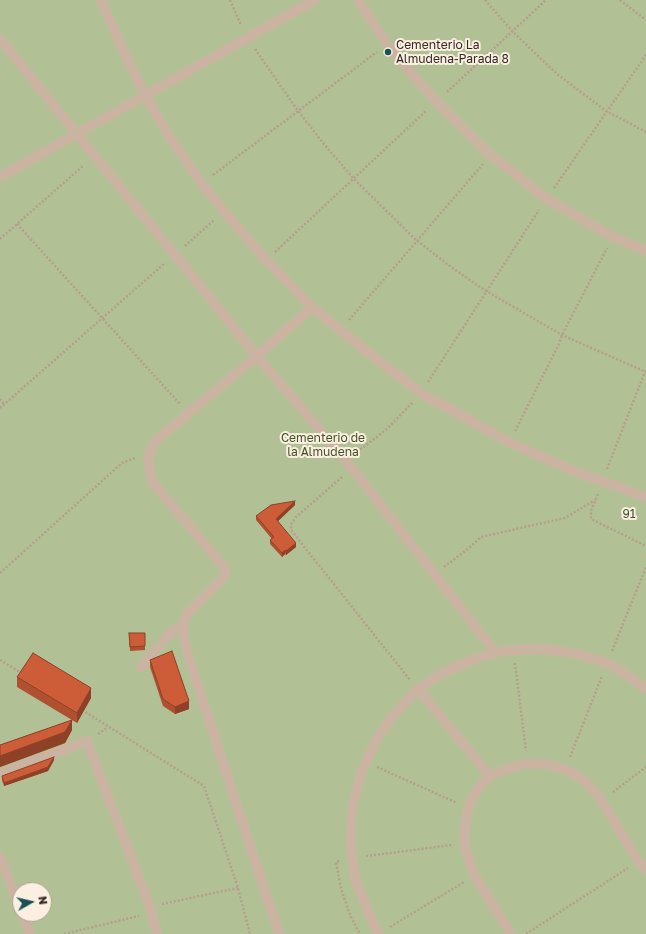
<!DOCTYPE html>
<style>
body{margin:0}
#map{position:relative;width:646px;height:934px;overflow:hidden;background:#f2e4d5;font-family:"Golos Text",sans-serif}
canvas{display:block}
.north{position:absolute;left:12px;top:882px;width:40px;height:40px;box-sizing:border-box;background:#faefe1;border:1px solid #aaa095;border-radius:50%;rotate:82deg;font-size:11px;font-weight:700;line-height:16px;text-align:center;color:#332924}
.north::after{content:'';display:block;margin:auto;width:14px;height:18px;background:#185256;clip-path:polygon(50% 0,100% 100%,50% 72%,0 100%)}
</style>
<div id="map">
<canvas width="646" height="934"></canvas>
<div class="north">N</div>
</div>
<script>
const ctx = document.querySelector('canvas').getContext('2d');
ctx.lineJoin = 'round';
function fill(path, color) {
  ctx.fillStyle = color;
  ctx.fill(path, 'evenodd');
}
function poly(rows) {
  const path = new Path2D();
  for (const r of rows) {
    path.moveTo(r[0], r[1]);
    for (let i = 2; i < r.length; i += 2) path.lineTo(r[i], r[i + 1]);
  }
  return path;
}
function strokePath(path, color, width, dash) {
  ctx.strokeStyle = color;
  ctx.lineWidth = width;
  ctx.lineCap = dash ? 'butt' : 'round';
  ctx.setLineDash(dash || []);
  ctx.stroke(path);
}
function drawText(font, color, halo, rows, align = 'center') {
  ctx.font = font + ' "Golos Text",sans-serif';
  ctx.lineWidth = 4;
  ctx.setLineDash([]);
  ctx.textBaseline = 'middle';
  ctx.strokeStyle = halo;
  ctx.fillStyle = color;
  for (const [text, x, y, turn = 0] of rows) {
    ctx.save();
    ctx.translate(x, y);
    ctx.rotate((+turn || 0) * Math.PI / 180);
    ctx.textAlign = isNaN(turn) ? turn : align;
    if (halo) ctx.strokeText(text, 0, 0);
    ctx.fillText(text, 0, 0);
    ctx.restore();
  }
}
const green = poly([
 [0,0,646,0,646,934,0,934],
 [20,890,44,890,44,914,20,914]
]);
const path = poly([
 [230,0,241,25],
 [485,0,513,32,557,74,606,111,646,132],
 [620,0,646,20],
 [255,49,298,111,324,144,353,178,415,239,451,267,486,291,562,335,646,372],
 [447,92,546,0],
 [213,175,377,52],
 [554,188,646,55],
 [17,224,180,404],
 [0,239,84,165],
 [185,246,214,220],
 [275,252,427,110],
 [349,320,483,164],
 [428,382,539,210],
 [0,399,4,404],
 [0,408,165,263],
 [515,431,559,344,562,335,607,248],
 [357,452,387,429,413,402],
 [607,469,646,369],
 [342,477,295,518,291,525,291,530,410,680],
 [598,494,591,511,591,519,646,546],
 [444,567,469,548,481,537,565,518,595,500],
 [0,573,122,463,135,458],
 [612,651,646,567],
 [0,660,23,674],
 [515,663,526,751],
 [82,710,204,786,238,888,250,934],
 [98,734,108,727],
 [570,757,602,676],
 [377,767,457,803],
 [613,792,646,767],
 [366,856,452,845],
 [339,861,336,862,341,889,351,917,360,934],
 [162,904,238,888],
 [390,927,464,882],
 [64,934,139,916],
 [526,934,628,868]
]);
const service = poly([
 [101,0,126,56,145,95,171,139,200,181,224,211,265,259,312,307,365,350,421,393,509,442,574,471,646,497],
 [358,0,391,50,436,101,486,151,547,199,613,237,646,251],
 [0,39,257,356,352,468,495,652],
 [0,177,315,0],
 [141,667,173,630,183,625],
 [418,689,490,776],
 [0,774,87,741,150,907,157,934],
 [0,857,20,908],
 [22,914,30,934],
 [279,934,188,655,184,636,183,625,186,616,192,609,221,580,225,574,225,568,154,484,150,474,148,457,155,441,257,356,312,307],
 [379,934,370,916,355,879,351,845,352,809,361,773,376,740,395,713,418,689,438,676,457,666,495,652,517,650,540,649,574,653,607,663,627,675,646,689],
 [511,934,475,876,468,858,464,840,466,819,471,800,480,786,490,776,503,770,522,764,544,764,559,767,573,773,587,783,600,798,638,861,646,870]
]);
const wall = poly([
 [295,505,278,521,296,547,286,555,285,554,282,557,270,544,270,540,272,539,256,520,256,516],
 [129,633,145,633,145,650,130,651],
 [150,660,189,709,175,714,163,706,150,667],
 [17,677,91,698,77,723,72,720,72,730,65,743,0,767,0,745,72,720,17,687],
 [54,760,48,771,4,786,2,780,2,776]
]);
const shadedWall = poly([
 [295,501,295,505,276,523,276,519],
 [296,543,296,547,286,555,286,551],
 [285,550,285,554,282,557,282,553],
 [91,688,91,698,77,723,77,713],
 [189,701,189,709,175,714,175,707],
 [72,720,72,730,65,743,0,767,0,756],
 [54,757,54,760,48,771,4,786,4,783]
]);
const building = poly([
 [295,501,276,519,296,543,286,551,285,550,282,553,270,540,274,537,256,516,271,505,295,501],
 [129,633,145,633,145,646,130,647,129,633],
 [172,651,189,701,175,707,163,699,150,660,172,651],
 [33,653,91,688,77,713,17,677,33,653],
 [72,720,65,732,0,756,0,745,72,720],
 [54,757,48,767,4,783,2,776,54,757]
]);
const markers = [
 [388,52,4,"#185256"]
];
const poiNames = [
 ["Cementerio La",396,45],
 ["Almudena-Parada 8",396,59]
];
const parkNames = [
 ["Cementerio de",323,438],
 ["la Almudena",323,452],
 ["91",629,514]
];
fill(green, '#b2c195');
strokePath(path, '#b59e8b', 2.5, [2, 2]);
strokePath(service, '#cab4a1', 10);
fill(wall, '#af5030');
fill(shadedWall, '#8f4127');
fill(building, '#cc5d38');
strokePath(building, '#8f4127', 1);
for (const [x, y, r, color] of markers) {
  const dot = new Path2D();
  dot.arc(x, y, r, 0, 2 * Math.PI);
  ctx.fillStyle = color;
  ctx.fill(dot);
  strokePath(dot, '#faefe1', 1.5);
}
drawText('12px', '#332924', '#faefe1', poiNames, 'left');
drawText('12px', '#425327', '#faefe1', parkNames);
</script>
